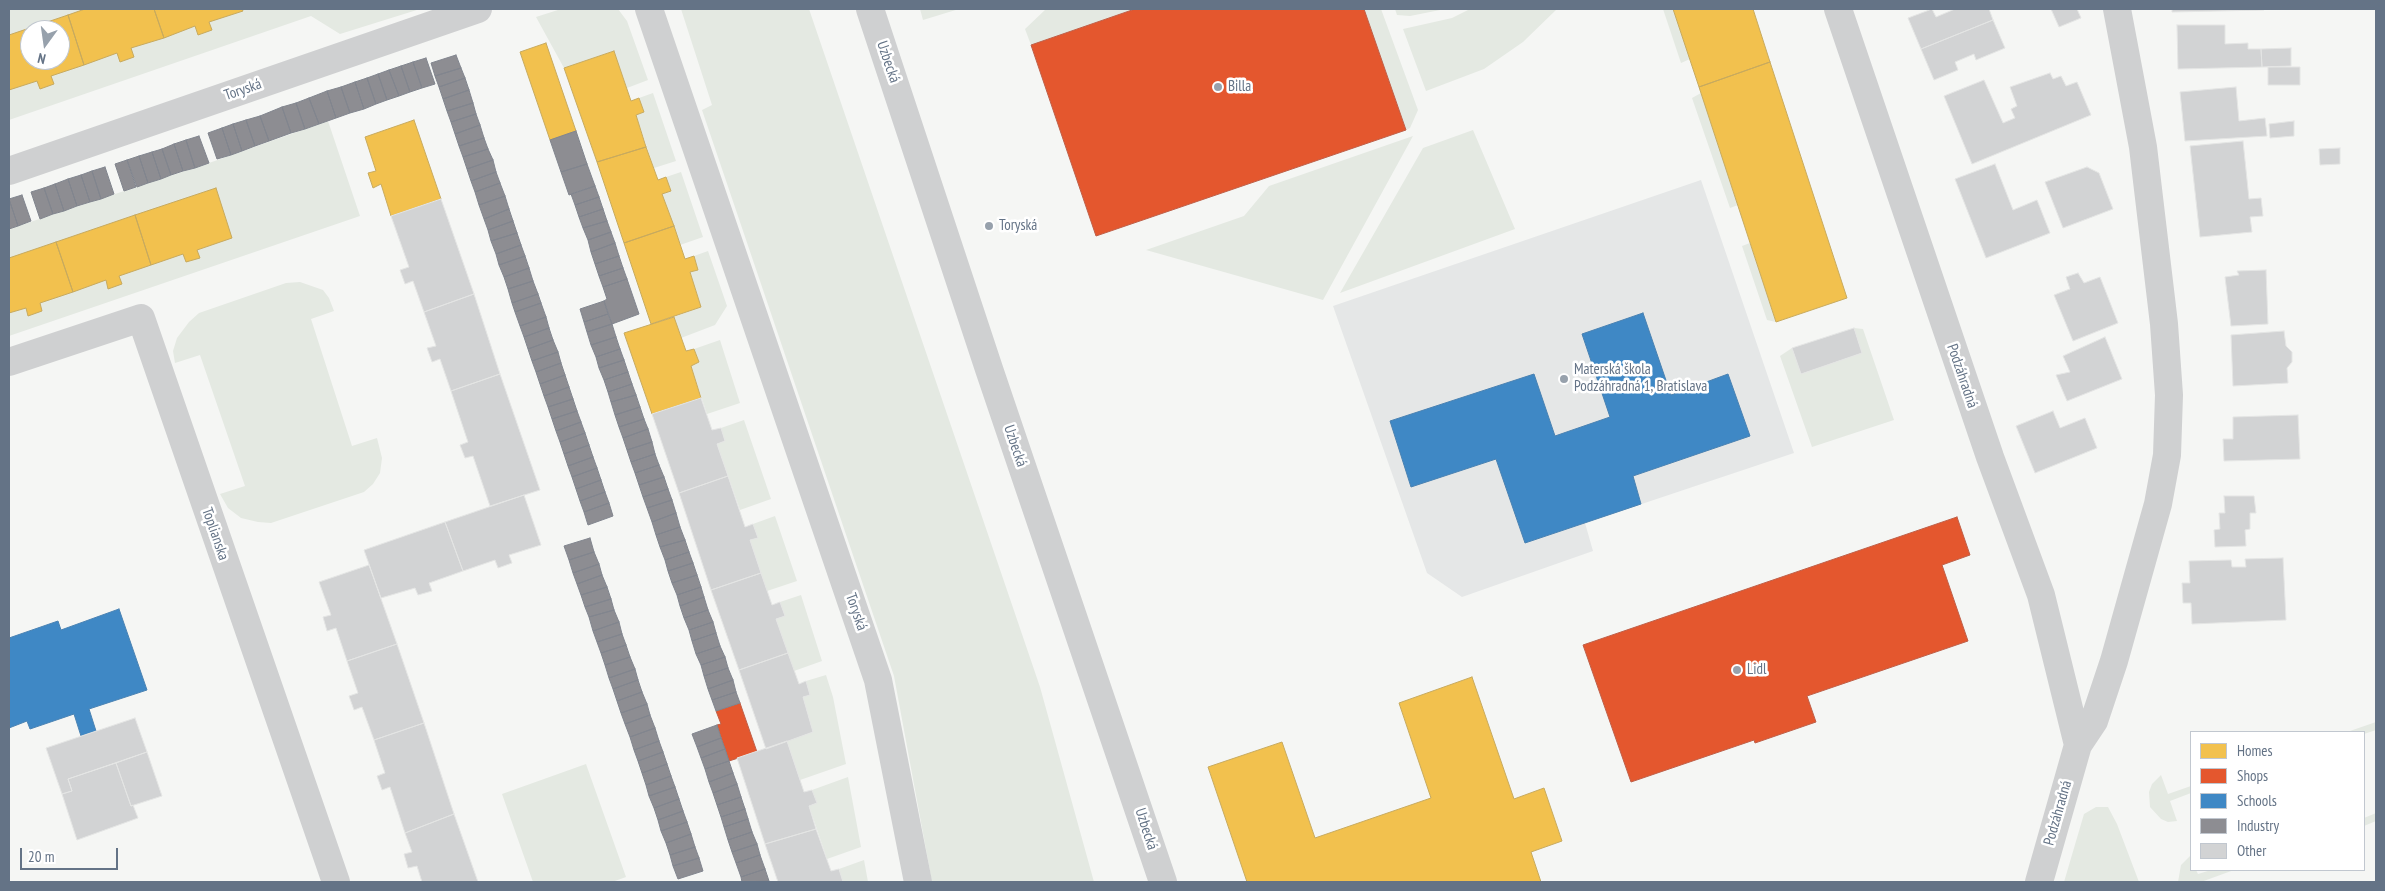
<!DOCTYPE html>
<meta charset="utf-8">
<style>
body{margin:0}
#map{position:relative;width:2385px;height:891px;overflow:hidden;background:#f5f6f4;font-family:"PT Sans Narrow",sans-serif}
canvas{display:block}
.frame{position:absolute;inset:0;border:10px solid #647386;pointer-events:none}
.legend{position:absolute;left:2190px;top:731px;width:175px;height:140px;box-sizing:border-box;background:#fff;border:1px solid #c1c7cf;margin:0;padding:6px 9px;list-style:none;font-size:15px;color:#647386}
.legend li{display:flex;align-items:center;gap:10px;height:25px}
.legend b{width:25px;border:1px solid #c1c7cf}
.north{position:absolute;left:20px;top:20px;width:50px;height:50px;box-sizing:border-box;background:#fff;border:1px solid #c1c7cf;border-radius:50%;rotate:194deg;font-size:14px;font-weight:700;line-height:20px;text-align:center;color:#647386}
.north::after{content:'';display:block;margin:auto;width:18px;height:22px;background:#97a1ac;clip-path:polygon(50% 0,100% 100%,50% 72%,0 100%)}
.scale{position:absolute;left:20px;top:848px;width:98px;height:22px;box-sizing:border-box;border:2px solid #647386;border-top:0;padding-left:6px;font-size:15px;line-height:18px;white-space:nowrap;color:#647386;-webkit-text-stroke:4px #fff;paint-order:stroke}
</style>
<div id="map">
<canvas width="2385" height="891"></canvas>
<div class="frame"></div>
<ul class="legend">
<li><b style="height:14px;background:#f2c14e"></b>Homes</li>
<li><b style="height:14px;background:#e4572e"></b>Shops</li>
<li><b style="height:14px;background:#3f88c5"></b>Schools</li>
<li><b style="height:14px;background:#8d8d92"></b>Industry</li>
<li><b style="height:14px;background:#d2d3d4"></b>Other</li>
</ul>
<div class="north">N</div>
<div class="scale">20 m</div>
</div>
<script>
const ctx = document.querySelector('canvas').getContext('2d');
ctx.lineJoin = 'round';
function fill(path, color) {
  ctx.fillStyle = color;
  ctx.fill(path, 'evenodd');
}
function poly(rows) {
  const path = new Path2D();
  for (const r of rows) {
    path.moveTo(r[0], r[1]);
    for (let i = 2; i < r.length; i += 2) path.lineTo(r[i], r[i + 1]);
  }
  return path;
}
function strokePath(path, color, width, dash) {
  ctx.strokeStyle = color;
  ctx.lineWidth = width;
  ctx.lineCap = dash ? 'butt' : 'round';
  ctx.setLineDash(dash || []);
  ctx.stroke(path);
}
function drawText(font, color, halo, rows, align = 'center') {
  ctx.font = font + ' "PT Sans Narrow",sans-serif';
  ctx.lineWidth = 5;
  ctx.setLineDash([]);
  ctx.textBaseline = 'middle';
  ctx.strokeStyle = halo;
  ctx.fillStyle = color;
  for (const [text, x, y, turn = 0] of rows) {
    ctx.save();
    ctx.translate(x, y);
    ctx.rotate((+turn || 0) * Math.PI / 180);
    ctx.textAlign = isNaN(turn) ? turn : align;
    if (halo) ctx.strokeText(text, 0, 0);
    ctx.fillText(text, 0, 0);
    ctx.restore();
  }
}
const built = poly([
 [1701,180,1794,453,1585,523,1593,551,1462,597,1427,573,1333,306]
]);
const green = poly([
 [9,9,420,9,340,34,311,16,9,120],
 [30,30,60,30,60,60,30,60],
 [561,9,618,9,627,21,648,80,627,88,614,51,564,68,536,17],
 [681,9,809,9,1040,687,1094,882,932,882,894,676,702,110,712,105],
 [920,9,959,9,923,20],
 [1046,9,1135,9,1031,45,1025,29],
 [1364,9,1381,9,1418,110,1410,128,1406,130],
 [1395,9,1445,9,1410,16,1397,15],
 [1470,9,1557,9,1523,42,1484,69,1426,91,1403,29,1452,18],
 [1663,9,1673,9,1690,59,1681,63],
 [653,93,676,161,654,168,636,115,644,112,639,98],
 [1701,93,1738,205,1730,208,1692,98],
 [328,121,360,216,9,336,9,229,209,163],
 [1473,130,1515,229,1340,293,1423,148],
 [1413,136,1323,300,1146,250,1244,216,1269,186],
 [681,172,703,237,680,245,662,194,671,191,666,177],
 [1750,243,1776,322,1767,320,1742,246],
 [708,251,727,306,715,325,681,338,674,317,701,307,690,272,698,270,694,256],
 [300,282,323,290,329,298,334,311,311,319,352,446,377,438,382,458,380,473,373,484,364,492,271,523,258,522,241,518,228,508,220,494,245,486,200,355,175,363,173,351,177,338,189,322,199,313,286,283],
 [1854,328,1863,329,1894,420,1812,447,1780,356,1792,348,1801,374,1862,353],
 [720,340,740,403,707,414,691,366,699,362,694,349],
 [744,420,771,499,740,510,717,444,725,441,721,428],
 [775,516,797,581,767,591,750,540,758,538,753,524],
 [801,595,822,661,794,671,776,619,785,616,780,602],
 [826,675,833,697,846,764,800,780,787,741,813,732,803,697,810,695,806,681],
 [2376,722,2376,730,2364,734,2364,732,2347,732],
 [586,764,626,877,612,882,533,882,502,794],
 [2161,775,2168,794,2191,786,2191,793,2170,801,2177,821,2168,822,2161,819,2150,807,2149,792,2152,784],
 [848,777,861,847,827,859,809,806,816,803,812,790],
 [2096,807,2108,807,2117,824,2139,882,2064,882,2084,814],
 [2376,813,2376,821,2364,826,2364,818],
 [2191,855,2191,870,2196,870,2198,874,2211,870,2234,870,2201,882,2178,882,2181,865],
 [864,860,868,882,843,882,839,869]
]);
const homes = poly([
 [85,9,154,9,164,38,131,48,134,57,120,62,117,53,84,65,68,15,85,9],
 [154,9,242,9,243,11,209,22,212,30,198,35,195,26,164,38,154,9],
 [1673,9,1753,9,1770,62,1699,87,1673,9],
 [68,15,84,65,51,76,54,84,40,89,37,81,9,90,9,35,68,15],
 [30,30,60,30,60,60,30,60,30,30],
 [546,43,576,131,550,140,520,52,546,43],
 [614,51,631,101,639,98,644,112,636,115,646,147,597,162,564,68,614,51],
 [1770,62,1847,298,1776,322,1699,87,1770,62],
 [414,120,441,199,391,216,381,184,373,188,368,173,376,171,365,137,414,120],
 [646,147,658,180,666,177,671,191,662,194,674,226,624,243,597,162,646,147],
 [216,188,232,238,197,250,200,258,186,262,183,254,151,265,135,215,216,188],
 [135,215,151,265,119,276,122,284,108,289,106,280,73,292,56,242,135,215],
 [674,226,685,259,694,256,698,270,690,272,701,307,651,324,624,243,674,226],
 [56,242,73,292,40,303,42,311,28,316,26,308,9,313,9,258,56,242],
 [674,317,686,351,694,349,699,362,691,366,701,398,652,414,624,333,674,317],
 [1472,677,1514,799,1544,788,1562,841,1531,852,1541,882,1247,882,1208,767,1282,742,1315,838,1431,798,1399,703,1472,677]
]);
const shops = poly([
 [1135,9,1364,9,1406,130,1096,236,1031,45,1135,9],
 [1957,517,1970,555,1942,565,1968,641,1807,696,1816,722,1755,743,1754,740,1631,782,1583,645,1957,517],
 [740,703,757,752,729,761,717,725,721,724,716,711,740,703]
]);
const schools = poly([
 [1643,313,1671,395,1728,374,1750,436,1633,476,1641,504,1525,543,1496,459,1411,487,1390,421,1534,374,1555,436,1610,417,1582,334,1643,313],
 [119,609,147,690,89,709,96,731,81,736,74,714,30,729,27,721,9,728,9,638,58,621,61,630,119,609]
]);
const industry = poly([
 [456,55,461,68,435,76,431,63,456,55],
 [426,58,435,84,422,88,413,62,426,58],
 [413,62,422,88,410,92,401,66,413,62],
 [401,66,410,92,399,96,389,70,401,66],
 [461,68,465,78,439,87,435,76,461,68],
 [389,70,399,96,387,100,378,74,389,70],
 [378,74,387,100,376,104,367,78,378,74],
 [367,78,376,104,364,109,355,82,367,78],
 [465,78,469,90,443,99,439,87,465,78],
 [355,82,364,109,350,113,341,87,355,82],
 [341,87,350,113,336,118,327,91,341,87],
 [469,90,473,103,447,111,443,99,469,90],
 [327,91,336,118,319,124,309,98,327,91],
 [309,98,319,124,305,129,296,103,309,98],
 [296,103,305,129,291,133,282,107,296,103],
 [473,103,476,114,451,122,447,111,473,103],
 [282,107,291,133,269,141,260,116,282,107],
 [476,114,480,125,455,134,451,122,476,114],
 [260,116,269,141,255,146,246,120,260,116],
 [246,120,255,146,242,151,233,124,246,120],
 [233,124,242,151,231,155,222,128,233,124],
 [480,125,484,138,459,146,455,134,480,125],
 [222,128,231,155,217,159,208,133,222,128],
 [576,131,587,164,561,172,550,140,576,131],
 [199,136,209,163,195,168,186,140,199,136],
 [484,138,488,149,463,157,459,146,484,138],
 [186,140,195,168,183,171,174,144,186,140],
 [174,144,183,171,171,175,162,149,174,144],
 [162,149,171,175,161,179,152,152,162,149],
 [488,149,493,160,467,169,463,157,488,149],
 [152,152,161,179,148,183,139,156,152,152],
 [139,156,148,183,137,187,127,160,139,156],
 [127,160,136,187,124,191,115,164,127,160],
 [493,160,496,172,471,181,467,169,493,160],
 [587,164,595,186,569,195,561,172,587,164],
 [105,167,114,194,101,199,92,171,105,167],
 [92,171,101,199,90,202,81,175,92,171],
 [496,172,500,183,475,192,471,181,496,172],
 [81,175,90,202,77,206,68,179,81,175],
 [68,179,77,206,64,211,55,184,68,179],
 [500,183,505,196,479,205,475,192,500,183],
 [55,184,64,211,53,214,44,188,55,184],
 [595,186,599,197,575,205,571,194,595,186],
 [44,188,53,214,40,219,31,192,44,188],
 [22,195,31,221,18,226,9,199,22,195],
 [505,196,509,209,484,219,479,205,505,196],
 [599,197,603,209,579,217,575,205,599,197],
 [9,199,18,226,9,229,9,199],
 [509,209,513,221,488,230,484,219,509,209],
 [603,209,607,221,583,228,579,217,603,209],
 [513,221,517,233,491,241,488,230,513,221],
 [607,221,611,232,588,240,583,228,607,221],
 [611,232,615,243,591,252,588,240,611,232],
 [517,233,521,245,496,254,491,241,517,233],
 [615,243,619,256,595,264,591,252,615,243],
 [521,245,525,256,499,265,496,254,521,245],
 [525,256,529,268,504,277,499,265,525,256],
 [619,256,623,268,599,276,595,264,619,256],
 [529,268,533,281,508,289,504,277,529,268],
 [623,268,627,279,603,287,599,276,623,268],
 [627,279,639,314,612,324,604,301,607,299,603,287,627,279],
 [533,281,538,294,512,303,508,289,533,281],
 [538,294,541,303,515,312,512,303,538,294],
 [604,301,608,314,584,322,580,309,604,301],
 [541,303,546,317,520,326,515,312,541,303],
 [608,314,612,324,587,332,584,322,608,314],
 [546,317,549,328,524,337,520,326,546,317],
 [612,324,616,337,591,345,587,332,612,324],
 [549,328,553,340,528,349,524,337,549,328],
 [616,337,620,349,596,357,591,345,616,337],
 [553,340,558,352,532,361,528,349,553,340],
 [620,349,624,360,599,368,596,357,620,349],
 [558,352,561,363,536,372,532,361,558,352],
 [624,360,628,372,604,380,599,368,624,360],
 [561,363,565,375,540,384,536,372,561,363],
 [628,372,632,384,608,392,604,380,628,372],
 [565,375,569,387,544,396,540,384,565,375],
 [632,384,636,395,611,402,608,392,632,384],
 [569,387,573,399,548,407,544,396,569,387],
 [636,395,640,407,615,415,611,402,636,395],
 [573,399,577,411,552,419,548,407,573,399],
 [640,407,644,419,619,427,615,415,640,407],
 [577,411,581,422,556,431,552,419,577,411],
 [644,419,648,429,623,438,619,427,644,419],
 [581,422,585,433,560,442,556,431,581,422],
 [648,429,652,442,627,450,623,438,648,429],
 [585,433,589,445,564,454,560,442,585,433],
 [652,442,655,454,631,462,627,450,652,442],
 [589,445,593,457,568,466,564,454,589,445],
 [655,454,659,465,635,473,631,462,655,454],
 [593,457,597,468,572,477,568,466,593,457],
 [659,465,664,477,639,485,635,473,659,465],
 [597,468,601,480,576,489,572,477,597,468],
 [664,477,668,489,643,497,639,485,664,477],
 [601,480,605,492,580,501,576,489,601,480],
 [668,489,672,500,647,508,643,497,668,489],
 [605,492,609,503,584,512,580,501,605,492],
 [672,500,676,513,652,522,647,508,672,500],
 [609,503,613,516,588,525,584,512,609,503],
 [676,513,680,527,656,535,652,522,676,513],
 [680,527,685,540,660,547,656,535,680,527],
 [590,538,594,552,569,560,564,546,590,538],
 [685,540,689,552,665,560,660,547,685,540],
 [594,552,599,564,573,573,569,560,594,552],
 [689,552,693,563,668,571,665,560,689,552],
 [693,563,697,575,672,583,668,571,693,563],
 [599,564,602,575,577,584,573,573,599,564],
 [602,575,607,587,581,595,577,584,602,575],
 [697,575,701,587,677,595,672,583,697,575],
 [607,587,611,599,585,607,581,595,607,587],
 [701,587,704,597,680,606,677,595,701,587],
 [704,597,708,610,684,618,680,606,704,597],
 [611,599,614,610,589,617,585,607,611,599],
 [614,610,619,622,593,631,589,617,614,610],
 [708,610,713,622,689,630,684,618,708,610],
 [619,622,622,634,597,642,593,631,619,622],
 [713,622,716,633,692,641,689,630,713,622],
 [716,633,720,646,696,654,692,641,716,633],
 [622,634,626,645,601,653,597,642,622,634],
 [626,645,630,657,605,665,601,653,626,645],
 [720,646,725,657,701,665,696,654,720,646],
 [630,657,635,669,609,678,605,665,630,657],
 [725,657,728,668,704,676,701,665,725,657],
 [728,668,733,680,708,689,704,676,728,668],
 [635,669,638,680,613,689,609,678,635,669],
 [638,680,642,692,617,701,613,689,638,680],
 [733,680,736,692,712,700,708,689,733,680],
 [642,692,647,704,621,713,617,701,642,692],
 [736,692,740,703,716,711,712,700,736,692],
 [647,704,650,715,625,724,621,713,647,704],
 [650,715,655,728,630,737,625,724,650,715],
 [717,725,721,738,697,747,692,734,717,725],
 [655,728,659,741,634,750,630,737,655,728],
 [721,738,725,749,701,758,697,747,721,738],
 [659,741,663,752,638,761,634,750,659,741],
 [725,749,729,761,705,769,701,758,725,749],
 [663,752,667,764,642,773,638,761,663,752],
 [729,761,733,773,709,782,705,769,729,761],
 [667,764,671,776,646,785,642,773,667,764],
 [733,773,737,784,713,793,709,782,733,773],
 [671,776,675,787,649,796,646,785,671,776],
 [737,784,741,797,717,805,713,793,737,784],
 [675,787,679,799,654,808,649,796,675,787],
 [741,797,745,809,721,817,717,805,741,797],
 [679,799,683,811,658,820,654,808,679,799],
 [745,809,748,819,724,827,721,817,745,809],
 [683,811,687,822,661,831,658,820,683,811],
 [748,819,752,832,728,840,724,827,748,819],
 [687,822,691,834,666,843,661,831,687,822],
 [752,832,757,844,732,852,728,840,752,832],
 [691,834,695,847,670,855,666,843,691,834],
 [757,844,760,855,736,863,732,852,757,844],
 [695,847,699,858,673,866,670,855,695,847],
 [760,855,765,869,741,877,736,863,760,855],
 [699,858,703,871,678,879,673,866,699,858],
 [765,869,769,881,742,882,741,877,765,869]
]);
const building = poly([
 [1932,9,1936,17,1955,9,1989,9,1993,20,1921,49,1908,18,1932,9],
 [2051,9,2077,9,2081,18,2059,27,2051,9],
 [2172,9,2264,9,2264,10,2172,12,2172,9],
 [1993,20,2005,48,1976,60,1974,54,1955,62,1958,70,1934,80,1921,49,1993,20],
 [2177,25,2225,25,2225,44,2248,43,2248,49,2261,49,2262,67,2178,69,2177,25],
 [2291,48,2291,66,2262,67,2261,49,2291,48],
 [2268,67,2300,67,2300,85,2268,85,2268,67],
 [2050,73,2053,79,2061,76,2066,86,2077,82,2091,115,1972,164,1944,96,1984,80,2003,123,2015,118,2011,109,2017,106,2010,87,2050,73],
 [2236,87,2239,121,2265,118,2267,136,2185,141,2180,92,2236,87],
 [2294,121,2294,136,2270,138,2269,124,2294,121],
 [2243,141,2249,199,2261,198,2263,216,2250,217,2252,232,2200,237,2190,146,2243,141],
 [2340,148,2340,164,2320,165,2319,149,2340,148],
 [1995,164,2013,210,2037,200,2050,233,1986,258,1955,179,1995,164],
 [2087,167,2099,173,2113,209,2063,228,2045,182,2087,167],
 [441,199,474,294,424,312,413,281,405,284,400,270,409,267,391,216,441,199],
 [2266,270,2268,324,2231,326,2225,277,2239,275,2237,271,2266,270],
 [2078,273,2084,283,2100,277,2118,323,2073,341,2054,295,2070,289,2066,277,2078,273],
 [474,294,500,374,451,391,440,359,432,362,427,348,436,346,424,312,474,294],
 [1854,328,1862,353,1801,374,1792,348,1854,328],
 [2284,331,2286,346,2292,352,2292,362,2287,368,2288,383,2233,386,2231,335,2284,331],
 [2105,337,2122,379,2067,401,2056,375,2070,372,2063,356,2105,337],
 [500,374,540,490,490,506,473,456,465,458,460,445,468,442,451,391,500,374],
 [701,398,712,430,721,428,725,441,717,444,728,476,679,493,652,414,701,398],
 [2053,411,2060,428,2085,418,2097,448,2035,473,2016,426,2053,411],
 [2298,415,2300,459,2224,461,2223,439,2233,439,2233,417,2298,415],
 [728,476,745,527,753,524,758,538,750,540,761,573,711,590,679,493,728,476],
 [524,495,541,545,509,555,512,563,498,568,495,560,463,571,445,522,524,495],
 [2224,496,2254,496,2256,513,2250,513,2250,529,2245,530,2246,546,2215,547,2214,530,2220,529,2219,513,2225,513,2224,496],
 [445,522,463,571,429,583,432,591,418,595,415,588,381,598,364,550,445,522],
 [2283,558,2286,620,2192,624,2191,603,2183,603,2182,583,2190,583,2189,561,2231,560,2232,567,2246,567,2245,559,2283,558],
 [369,565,397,644,347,661,336,628,327,631,323,617,331,615,319,582,369,565],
 [761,573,772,605,780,602,785,616,776,619,788,653,739,670,711,590,761,573],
 [397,644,424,723,374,740,362,707,354,710,349,696,358,693,347,661,397,644],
 [788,653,799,684,806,681,810,695,803,697,813,732,766,749,739,670,788,653],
 [135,718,147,752,68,779,72,791,62,794,46,748,135,718],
 [424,723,454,814,405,833,390,787,382,790,377,776,385,773,374,740,424,723],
 [787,741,804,792,812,790,817,803,809,806,816,829,765,844,737,758,787,741],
 [147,752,162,796,131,806,116,763,147,752],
 [116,763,131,806,133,805,138,818,77,840,62,794,72,791,68,779,116,763],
 [454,814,478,882,422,882,417,866,408,868,404,854,412,852,405,833,454,814],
 [816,829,831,871,839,869,843,882,778,882,765,844,816,829]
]);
const minor = poly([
 [649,9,878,680,918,882],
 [1838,9,1990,457,2041,595,2078,745],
 [9,171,478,9],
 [9,362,141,318,336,882],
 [2039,882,2078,745,2094,721,2114,661,2158,504,2167,455,2169,395,2164,324,2143,147,2117,9]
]);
const tertiary = poly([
 [870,9,989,369,1163,882]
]);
const markers = [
 [1218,87,5,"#97a1ac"],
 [989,226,5,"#97a1ac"],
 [1564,379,5,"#97a1ac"],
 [1737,670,5,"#97a1ac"]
];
const streetNames = [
 ["Uzbecká",888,62,71],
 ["Toryská",243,90,-19],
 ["Podzáhradná",1962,376,71],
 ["Uzbecká",1015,446,71],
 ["Toplianska",215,534,71],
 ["Toryská",856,612,71],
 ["Podzáhradná",2058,813,-74],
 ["Uzbecká",1146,829,72]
];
const poiNames = [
 ["Billa",1228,87],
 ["Toryská",999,226],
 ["Materská škola",1574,370],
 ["Podzáhradná 1, Bratislava",1574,387],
 ["Lidl",1747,670]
];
fill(built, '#e5e7e7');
fill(green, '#e4e9e2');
fill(homes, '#f2c14e');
strokePath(homes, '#c7aa5f', 1);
fill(shops, '#e4572e');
strokePath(shops, '#be5f48', 1);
fill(schools, '#3f88c5');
strokePath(schools, '#4a82b2', 1);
fill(industry, '#8d8d92');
strokePath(industry, '#81858e', 1);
fill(building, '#d2d3d4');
strokePath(building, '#e4e5e4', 1);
strokePath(minor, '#cfd0d1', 28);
strokePath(tertiary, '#cfd0d1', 28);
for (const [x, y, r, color] of markers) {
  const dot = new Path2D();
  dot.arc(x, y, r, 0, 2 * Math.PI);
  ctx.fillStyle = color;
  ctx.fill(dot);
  strokePath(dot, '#fff', 2);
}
drawText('15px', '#647386', '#fff', streetNames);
drawText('15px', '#647386', '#fff', poiNames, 'left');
</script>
